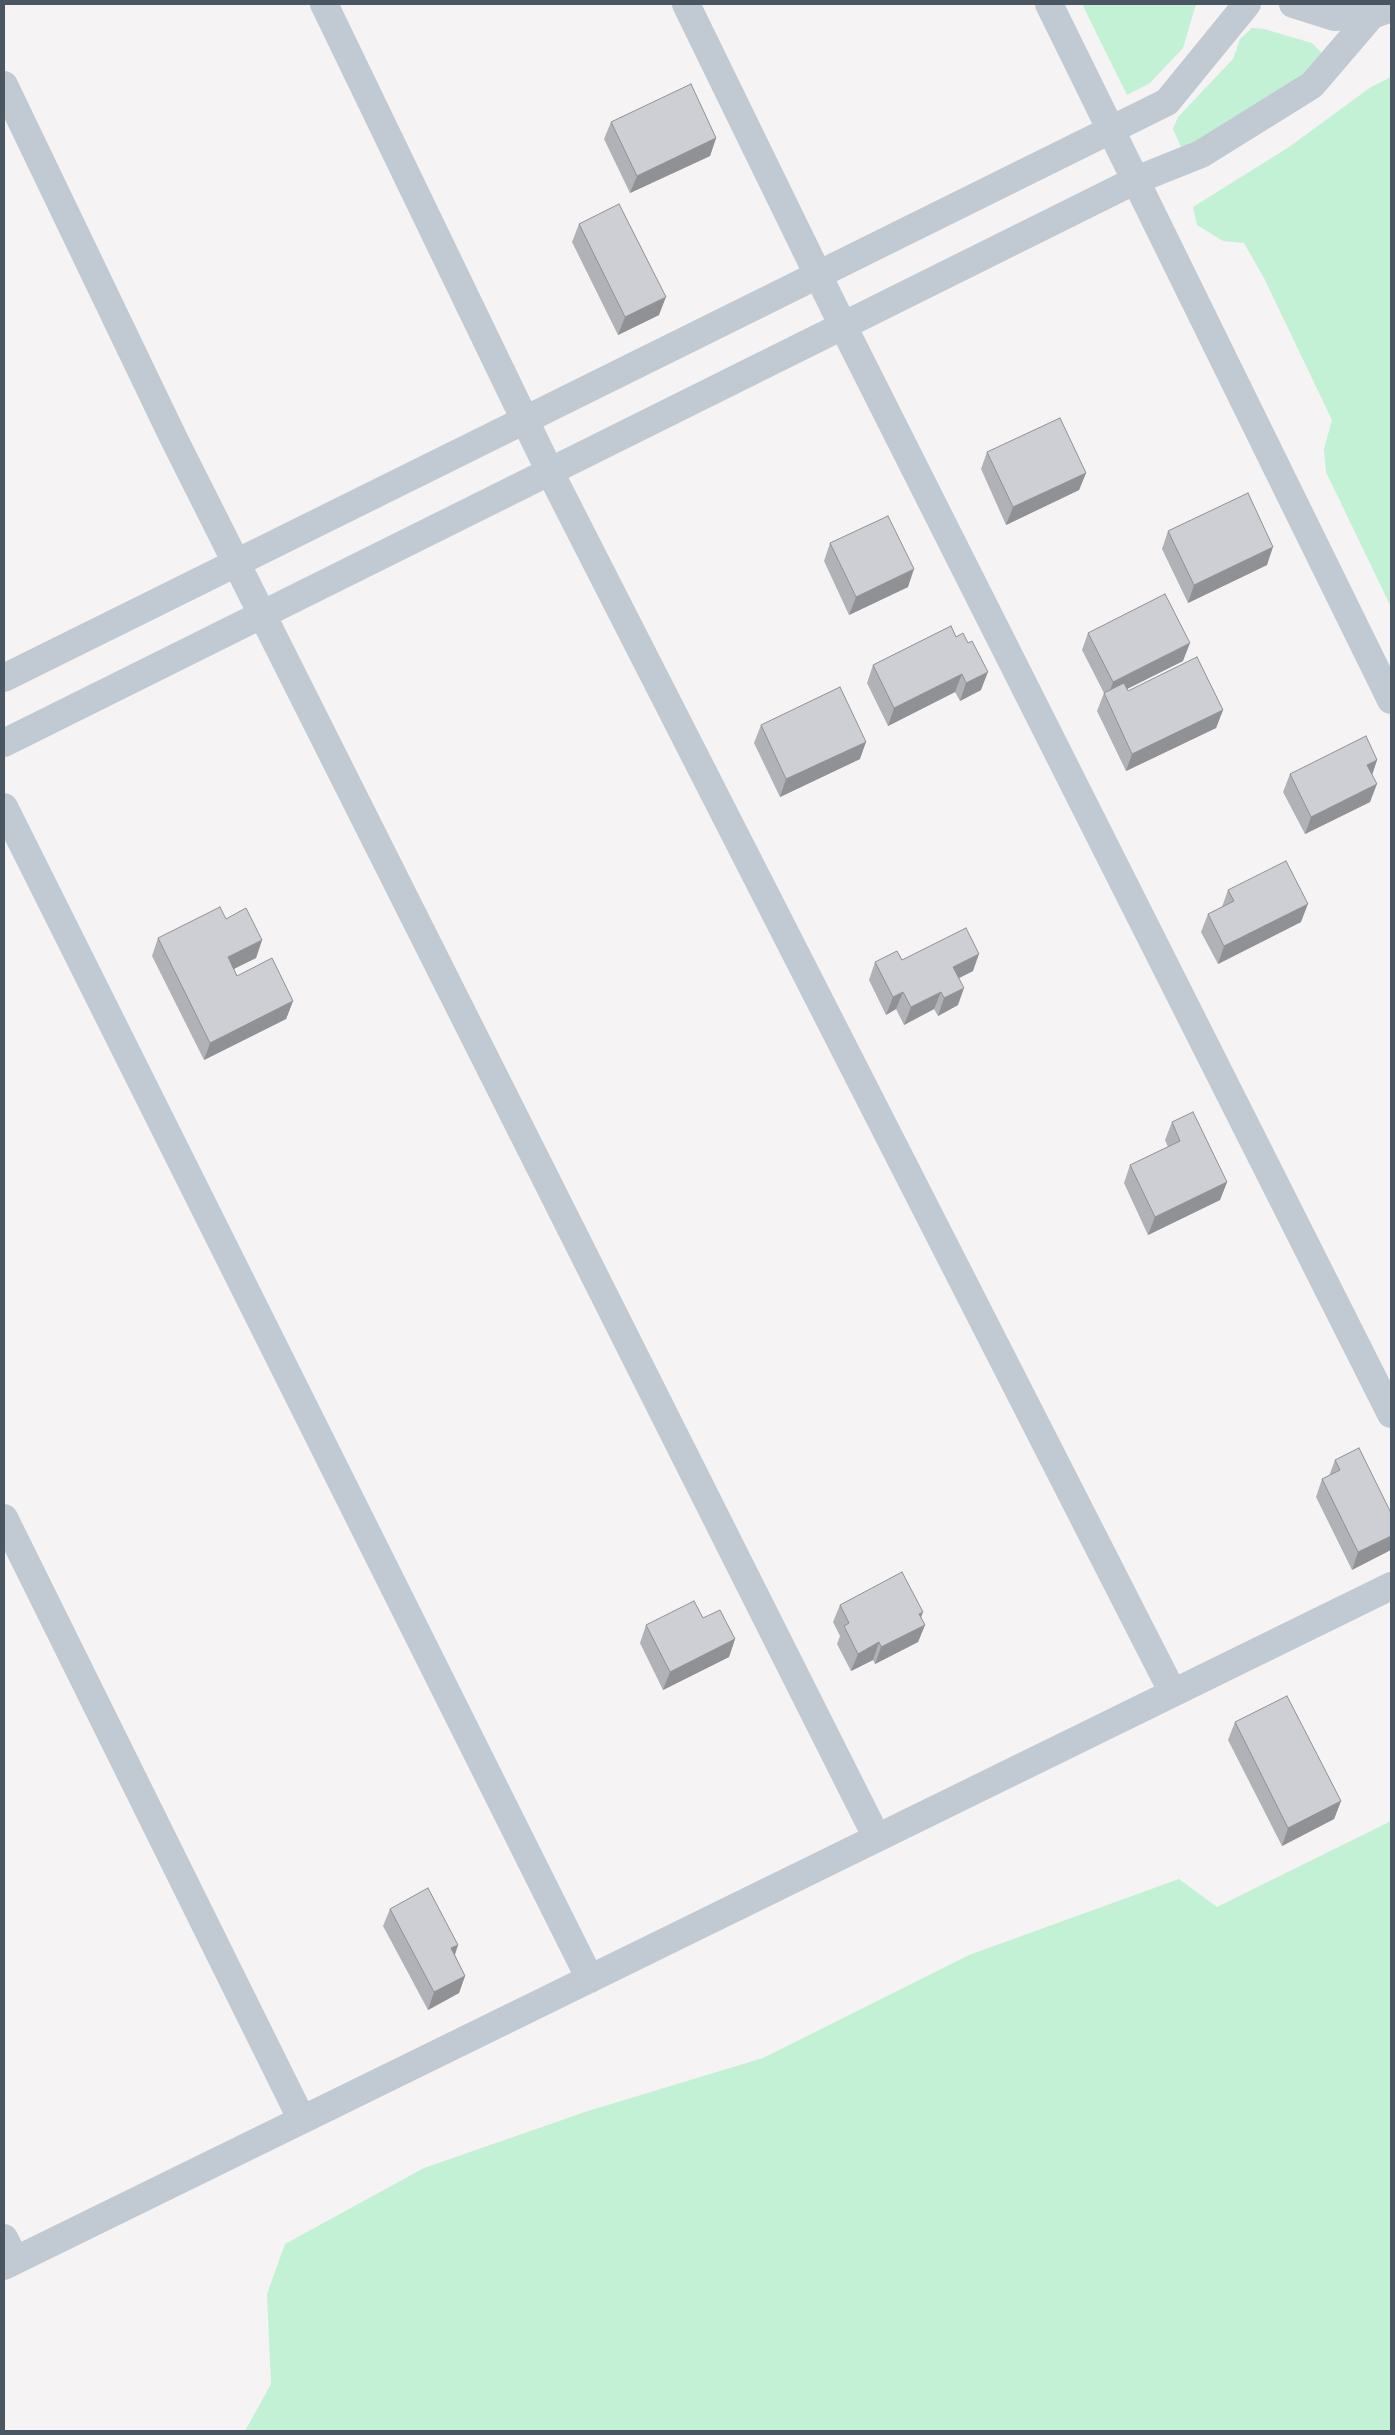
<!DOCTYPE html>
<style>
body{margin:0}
#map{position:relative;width:1395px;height:2435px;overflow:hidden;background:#f5f3f3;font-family:Arial,sans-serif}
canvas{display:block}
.frame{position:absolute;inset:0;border:5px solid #4a5661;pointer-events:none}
</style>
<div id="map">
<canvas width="1395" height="2435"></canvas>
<div class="frame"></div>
</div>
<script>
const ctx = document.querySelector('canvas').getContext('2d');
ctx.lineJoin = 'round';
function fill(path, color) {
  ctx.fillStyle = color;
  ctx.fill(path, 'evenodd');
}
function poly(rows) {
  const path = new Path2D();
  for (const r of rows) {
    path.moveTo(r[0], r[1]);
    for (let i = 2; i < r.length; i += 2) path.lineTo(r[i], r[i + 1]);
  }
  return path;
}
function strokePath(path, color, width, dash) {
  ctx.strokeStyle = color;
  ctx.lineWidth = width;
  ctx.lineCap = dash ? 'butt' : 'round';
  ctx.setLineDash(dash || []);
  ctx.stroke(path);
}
const green = poly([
 [1082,4,1196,4,1183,48,1150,83,1127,95],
 [1252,28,1264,29,1312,43,1323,54,1318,64,1193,152,1181,147,1173,129,1178,117,1233,59,1240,39],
 [1391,77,1391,607,1326,472,1324,449,1332,420,1264,278,1244,243,1223,241,1197,225,1193,207,1289,147,1371,87],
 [1391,1821,1391,2431,245,2431,271,2384,267,2294,285,2244,424,2168,588,2111,763,2058,969,1955,1179,1879,1217,1907]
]);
const minor = poly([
 [324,4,550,472,1173,1693],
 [686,4,843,326,1391,1414],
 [1049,4,1391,700],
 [1293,4,1334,17,1372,15,1391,8],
 [4,85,174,439,877,1838],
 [4,678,1167,102,1247,4],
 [4,743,1136,180,1201,154,1312,85,1372,15],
 [4,807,590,1979],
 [4,1518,302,2120],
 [4,2238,15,2260],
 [4,2266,1391,1586]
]);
const wall = poly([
 [611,122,716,138,710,156,630,193,604,139],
 [579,224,659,315,618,335,572,242],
 [987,452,1086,473,1079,490,1006,525,981,469],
 [1168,531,1267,565,1188,603,1162,549],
 [830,543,908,587,849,615,824,561],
 [951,626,981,690,960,701,955,692,888,726,867,683,873,665],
 [1088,633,1183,661,1127,689,1128,691,1223,710,1216,728,1126,771,1097,711,1104,693,1082,650],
 [761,725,860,759,780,797,754,743],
 [1377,760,1372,775,1370,802,1305,834,1283,792,1290,774],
 [1228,890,1301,922,1218,964,1201,932,1208,914,1222,907],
 [226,919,262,940,256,958,234,969,237,976,293,1001,286,1019,204,1060,152,956,158,938],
 [902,960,973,971,959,978,958,1005,938,1016,934,1009,904,1025,896,1009,886,1015,869,980,875,962],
 [1172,1122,1227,1182,1220,1200,1148,1235,1124,1183,1130,1165,1168,1147,1165,1140],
 [1335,1460,1391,1513,1352,1570,1316,1497,1322,1479,1329,1476],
 [840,1605,921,1617,925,1625,918,1642,875,1664,873,1660,851,1671,837,1644,840,1636,833,1622],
 [703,1618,735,1639,729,1657,663,1690,640,1643,646,1625],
 [1235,1722,1341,1801,1334,1819,1282,1846,1228,1740],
 [390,1909,458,1945,455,1955,465,1976,459,1993,428,2010,383,1926]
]);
const shadedWall = poly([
 [716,138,710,156,630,193,637,176],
 [666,297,659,315,618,335,625,317],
 [1086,473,1079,490,1006,525,1013,507],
 [1273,547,1267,565,1188,603,1194,585],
 [914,569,908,587,849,615,856,597],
 [1190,643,1183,661,1107,699,1113,682],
 [988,672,981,690,960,701,966,683],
 [962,674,955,692,888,726,894,708],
 [1223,710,1216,728,1126,771,1132,754],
 [866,742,860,759,780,797,786,779],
 [1377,760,1371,778,1367,765],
 [1377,784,1370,802,1305,834,1311,817],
 [1308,904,1301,922,1218,964,1224,946],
 [262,940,256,958,221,975,228,957],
 [979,954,973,971,947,984,953,967],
 [964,988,958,1005,938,1016,944,998],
 [903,992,896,1009,886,1015,893,997],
 [941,992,934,1009,904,1025,911,1007],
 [293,1001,286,1019,204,1060,210,1043],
 [1227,1182,1220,1200,1148,1235,1155,1217],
 [1391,1536,1391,1550,1352,1570,1358,1552],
 [923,1612,917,1629,925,1625,918,1642,875,1664,881,1647,919,1614],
 [735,1639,729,1657,663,1690,670,1672],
 [879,1642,873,1660,851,1671,858,1654],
 [1341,1801,1334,1819,1282,1846,1288,1828],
 [458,1945,452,1962,451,1948],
 [465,1976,459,1993,428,2010,434,1992]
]);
const building = poly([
 [691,84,716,138,637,176,611,122,691,84],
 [619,204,666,297,625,317,579,224,619,204],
 [1060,418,1086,473,1013,507,987,452,1060,418],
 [1248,493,1273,547,1194,585,1168,531,1248,493],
 [888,516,914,569,856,597,830,543,888,516],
 [1165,594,1190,643,1113,682,1088,633,1165,594],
 [951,626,956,637,963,633,968,643,972,641,988,672,966,683,962,674,894,708,873,665,951,626],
 [1197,657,1223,710,1132,754,1104,693,1124,683,1128,691,1197,657],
 [840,687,866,742,786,779,761,725,840,687],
 [1366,736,1377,760,1367,765,1377,784,1311,817,1290,774,1366,736],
 [1286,861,1308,904,1224,946,1208,914,1234,901,1228,890,1286,861],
 [220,907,226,919,246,908,262,940,228,957,237,976,272,958,293,1001,210,1043,158,938,220,907],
 [966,928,979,954,953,967,964,988,944,998,941,992,911,1007,903,992,893,997,875,962,897,951,902,960,966,928],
 [1193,1112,1227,1182,1155,1217,1130,1165,1180,1141,1172,1122,1193,1112],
 [1359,1448,1391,1513,1391,1536,1358,1552,1322,1479,1340,1470,1335,1460,1359,1448],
 [902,1572,923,1612,919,1614,925,1625,881,1647,879,1642,858,1654,844,1626,849,1623,840,1605,902,1572],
 [694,1601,703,1618,720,1610,735,1639,670,1672,646,1625,694,1601],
 [1287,1696,1341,1801,1288,1828,1235,1722,1287,1696],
 [428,1888,458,1945,451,1948,465,1976,434,1992,390,1909,428,1888]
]);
fill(green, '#c3f1d5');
strokePath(minor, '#c1cad2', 28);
fill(wall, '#b0b2b7');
fill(shadedWall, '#909195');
fill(building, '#cdcfd5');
strokePath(building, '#909195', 1);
</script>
